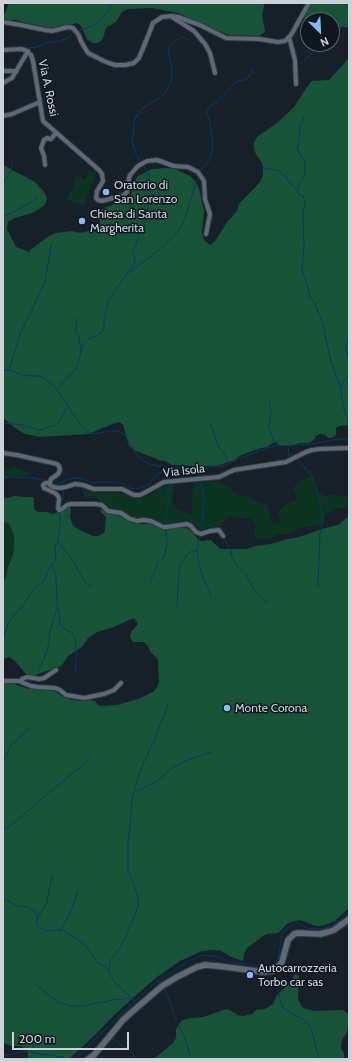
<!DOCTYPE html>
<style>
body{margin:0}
#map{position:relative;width:352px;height:1062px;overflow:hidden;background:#171f29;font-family:Cabin,sans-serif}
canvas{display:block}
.frame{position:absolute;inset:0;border:4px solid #cdd2d9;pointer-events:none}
.north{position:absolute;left:300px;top:12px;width:40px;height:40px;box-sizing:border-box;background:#0e1620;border:1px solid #5a616a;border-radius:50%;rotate:156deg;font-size:11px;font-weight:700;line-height:16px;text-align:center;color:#cdd2d9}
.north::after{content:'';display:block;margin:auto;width:14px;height:18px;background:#85bbfb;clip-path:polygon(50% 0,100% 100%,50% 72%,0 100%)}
.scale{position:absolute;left:12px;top:1032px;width:117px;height:18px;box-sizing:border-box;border:2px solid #cdd2d9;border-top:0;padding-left:5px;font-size:12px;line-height:14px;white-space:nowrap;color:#cdd2d9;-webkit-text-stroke:3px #0e1620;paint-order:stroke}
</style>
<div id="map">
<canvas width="352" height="1062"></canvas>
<div class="frame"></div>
<div class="north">N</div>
<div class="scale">200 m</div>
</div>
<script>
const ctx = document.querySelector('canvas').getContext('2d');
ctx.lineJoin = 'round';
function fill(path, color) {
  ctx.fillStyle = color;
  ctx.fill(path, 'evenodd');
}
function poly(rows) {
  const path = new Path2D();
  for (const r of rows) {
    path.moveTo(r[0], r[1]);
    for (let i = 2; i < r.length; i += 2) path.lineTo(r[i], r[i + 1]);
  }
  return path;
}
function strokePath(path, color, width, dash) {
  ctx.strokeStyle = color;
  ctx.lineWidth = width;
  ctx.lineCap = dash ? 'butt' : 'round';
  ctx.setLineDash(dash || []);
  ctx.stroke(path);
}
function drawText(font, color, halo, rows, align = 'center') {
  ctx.font = font + ' Cabin,sans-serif';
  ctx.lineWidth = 3;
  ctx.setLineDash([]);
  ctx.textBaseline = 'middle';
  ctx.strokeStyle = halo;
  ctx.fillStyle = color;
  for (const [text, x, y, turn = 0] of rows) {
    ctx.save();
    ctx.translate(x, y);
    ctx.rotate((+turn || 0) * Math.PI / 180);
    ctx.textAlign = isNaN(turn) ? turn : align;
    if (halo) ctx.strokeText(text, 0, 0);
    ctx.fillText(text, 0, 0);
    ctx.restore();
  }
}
const green = poly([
 [89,171,96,173,84,206,67,200,77,176,85,179],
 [13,467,18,468,22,471,32,473,26,476,21,477,11,476,3,481,3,472],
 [313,476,317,477,314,479,312,483,314,487,324,496,332,495,349,497,349,506,334,509,331,512,326,514,324,517,324,522,321,524,308,527,298,528,287,534,278,534,269,538,260,539,256,538,254,534,256,525,250,518,236,518,230,516,223,522,221,526,216,527,212,527,203,530,199,528,192,522,187,521,168,526,163,525,152,519,137,519,132,518,120,510,111,509,97,498,88,498,84,496,83,492,81,488,83,487,91,491,100,492,108,491,120,493,139,498,148,496,163,486,175,484,172,496,174,505,176,509,185,512,188,514,192,514,192,501,193,496,192,492,194,488,195,483,216,481,220,482,223,485,231,488,234,492,237,495,241,496,246,495,259,503,267,505,271,522,275,524,279,523,282,520,279,516,278,512,288,503,296,500,297,495,294,492,294,487,300,481],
 [3,522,5,522,8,523,11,528,14,536,14,544,13,555,8,567,6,577,3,581]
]);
const forest = poly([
 [9,3,265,3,262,14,265,32,259,36,230,35,220,32,178,13,152,8,128,9,122,12,116,22,106,28,103,38,101,41,97,43,93,43,89,41,87,39,82,28,80,25,76,23,70,25,50,28,31,24,15,20,6,20,4,18,4,15],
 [312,3,349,3,349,27,332,27,332,20,308,20,308,21,303,19],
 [349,58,349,425,339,426,336,428,336,434,335,436,331,438,328,438,325,435,320,434,316,436,314,440,309,443,300,443,291,446,279,445,276,442,273,443,267,447,261,448,241,455,235,460,223,464,214,466,193,466,172,465,165,461,159,460,134,450,129,446,123,425,120,422,115,423,106,427,102,428,89,434,40,437,25,434,18,430,3,418,3,165,35,182,44,192,47,198,45,205,39,209,32,213,15,218,8,222,7,229,16,247,30,252,30,250,49,236,56,233,72,231,80,233,88,231,96,228,100,222,98,215,102,209,125,200,131,196,134,182,138,176,152,169,167,168,175,169,190,176,195,181,199,188,204,211,202,233,204,240,210,245,216,240,227,222,237,211,239,204,260,182,263,175,263,168,261,161,257,156,254,150,254,143,257,137,277,123,294,107,311,81,329,80],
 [14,496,22,497,33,497,34,499,34,509,38,512,47,512,54,514,68,506,71,509,70,517,73,526,82,531,93,536,98,536,104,533,105,531,106,517,100,511,102,509,107,514,118,515,135,524,151,524,161,529,168,529,181,527,189,529,199,540,201,541,211,540,219,548,221,549,246,549,255,546,271,544,284,540,299,537,322,529,338,525,349,516,349,908,335,921,328,924,320,926,316,926,300,920,288,923,278,933,266,934,247,948,244,954,243,961,231,957,221,951,213,950,202,951,180,961,157,977,133,998,116,1013,98,1032,69,1059,27,1059,28,1057,28,1053,26,1049,23,1047,19,1046,11,1046,3,1043,3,683,11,683,29,689,52,689,63,697,72,700,81,701,91,700,95,701,98,705,103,706,117,705,141,698,154,691,157,687,159,682,158,666,158,660,150,651,148,646,144,642,133,642,130,637,131,632,138,624,134,618,114,627,97,632,93,635,88,638,82,647,68,656,62,665,57,668,46,671,36,675,30,675,25,673,14,660,9,657,3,659,3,581,6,577,8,567,13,555,14,544,14,536,11,528,8,523,5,522,3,522,3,498,8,498],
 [295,974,299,976,298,999,302,1007,306,1009,315,1011,343,1010,347,1013,349,1017,347,1032,342,1040,341,1044,341,1049,344,1053,344,1059,154,1059,173,1043,176,1038,176,1029,181,1021,190,1018,194,1018,203,1017,226,1009,230,1010,238,1015,243,1016,252,1014,256,1010,265,1009,273,1004,277,995,290,983]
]);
const stream = poly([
 [77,31,93,26,100,21,110,9,111,3],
 [332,33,349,23],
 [28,48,38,47,49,42,55,42,60,41,67,38,74,32],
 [18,63,25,52],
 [301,64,312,53,319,44],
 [3,80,8,77,13,72],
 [303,117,303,121,300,126,299,140,297,148,304,161,305,168,304,176,297,189,299,195,303,196,305,203,303,212,304,248,302,269,306,281,310,297,313,300,316,306,323,325,331,362,340,386,344,410,349,420],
 [141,162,136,154,132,141,134,131,134,122,137,115,142,109,157,99,164,94,167,90,171,82,172,70,168,48,170,45,177,40,183,37,188,40],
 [257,163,260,166,268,169,278,170,287,178,288,181,296,189],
 [199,171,200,170,206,165,211,156,213,145,210,122,206,112,209,107,217,102,236,82,247,79,254,68],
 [3,184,11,171,13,160],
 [3,217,14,212,37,198],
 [126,275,159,250,177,233,182,226,187,212,198,176],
 [78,318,76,321,77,327,75,331,77,334,79,336,81,351],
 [349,336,346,346,346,350,349,359],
 [3,370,9,370,22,375,30,376,41,376,52,384,59,392,69,408,82,426,87,432,94,434,110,431,118,431,124,434,139,458,149,464,168,468,177,467,183,468,213,467,223,466,241,458,266,448,276,446,310,444,339,439,349,439],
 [9,370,20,334,34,306,45,281,51,245],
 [341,388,343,382,349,375],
 [57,389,75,370,78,364,81,351,84,344,90,338,97,336,103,331,104,327,104,321,106,317,105,311,107,309,108,301,134,263,135,259,133,252,133,250,136,246,139,234,144,228,147,214,148,199,151,188,149,175,143,165],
 [269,399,271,412,269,427,275,445],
 [3,423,23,425,40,430,56,425,62,417,65,411,68,408],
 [210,423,218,445,230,463],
 [288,446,289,456,293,454,294,456],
 [297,459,311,475,319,496,323,519,320,533,318,586],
 [196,468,200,478],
 [3,478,7,477,25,478,34,478,48,481],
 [172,480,171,473,176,468],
 [200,481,204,497,203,500,203,513,201,533],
 [51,482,55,484,61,483,66,480,75,478,83,479,93,483,116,482,122,483,130,488,138,489,148,485,158,474,168,468],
 [61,483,62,487],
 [60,508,62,500,64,490],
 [58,511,60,516,60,528,57,544,55,547,56,558,52,567,56,574,56,581,57,603,59,612,60,625,73,634,75,640,77,652,75,673],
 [202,520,217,529],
 [166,526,166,516,169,501,167,492,172,483],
 [200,536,197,550,199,566,207,588,209,590,211,598],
 [224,538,231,551,231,556,236,565,246,575,257,594,267,602],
 [58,541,65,551,72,559,85,583,91,587],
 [151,580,158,563,164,557,167,544,166,529],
 [177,609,178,584,180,567,184,559,190,552,197,550],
 [3,639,9,621,22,607,36,586,42,583,45,579,49,568,53,564],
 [39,670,45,656,49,643,50,632,57,608],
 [3,761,12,744,30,728],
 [135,790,137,791,155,782,172,768,185,761,211,752],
 [3,831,18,820,40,800,82,766,91,755],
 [3,899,8,901,17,906,28,907,34,910,37,914,37,924,38,927,47,931,58,930,64,931,84,944,89,950,96,961,109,970],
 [37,919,47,902,52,875],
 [346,924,349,931],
 [60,930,69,916,78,891],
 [276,979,280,999,283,1008,305,1021,311,1028,319,1059],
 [36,985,58,1002,70,1006,83,1006,113,1000,132,998],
 [164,988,168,997,177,1021,186,1041,190,1056],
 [135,1001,116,984,113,980,109,970,110,961,119,949,126,937,129,927,135,915,138,906,138,898,135,887,128,871,128,842,130,826,132,798,142,766,154,741,168,704],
 [112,1037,122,1046,129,1049,136,1059],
 [3,1056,20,1052,29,1051,38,1054,52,1055,66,1059],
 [100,1057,102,1059],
 [75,1059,123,1012,155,983,187,962,203,955,218,957,231,962,264,966,272,965,278,959,282,935,288,927,296,923,306,928,324,929,333,925,349,912]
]);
const street = poly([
 [172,17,194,31,205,44,210,53,215,73],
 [3,22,21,25,45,30,52,31,68,27,73,28,78,34,82,43,88,53,106,62,115,65,125,65,134,63,139,58,150,31,153,23,162,17,172,16,178,17,200,25,226,38,259,39,278,42,285,41,291,35,309,3],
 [289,37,295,60,296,84],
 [3,50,21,49,25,50,31,55,33,61,43,121,99,170,102,174,103,181,97,191,96,198,98,200,102,201,124,195,127,192,129,178,130,175,138,166,147,161,157,160,174,166,188,167,198,172,204,181,205,199,210,214,206,234],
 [3,71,17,71],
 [3,83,12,78,28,51],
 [3,116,12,114,40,102],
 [45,165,44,156,41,148,44,140,47,138,51,139,56,133],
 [3,453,17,455,57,464,59,466,60,470,58,474,51,479,50,482,50,485,53,487,60,488,66,487,75,484,83,485,94,489,122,489,134,495,140,495,146,492,164,482,219,477,234,470,286,462,306,452,312,450,319,449,349,448],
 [50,483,46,483,44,484,43,485,44,488,55,493,58,496,59,499,58,508,59,510,62,509,67,505,71,504,95,504,102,505,108,511,121,513,130,519,137,521,143,520,151,521,163,527,167,527,187,524,191,526,196,532,201,534,210,531,219,530,223,536],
 [3,681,21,681,21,682,31,686,38,687,55,688,60,690,66,695,84,698,104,694,114,690,121,683],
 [21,681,22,679,27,677,39,679,44,678,56,670]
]);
const secondary = poly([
 [88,1059,94,1055,123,1020,133,1011,162,986,177,977,197,967,205,965,218,966,264,972,272,971,277,968,282,962,288,940,294,934,298,933,320,934,328,932,334,930,349,919]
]);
const markers = [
 [106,192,4,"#85bbfb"],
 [82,221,4,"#85bbfb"],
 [227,708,4,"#85bbfb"],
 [250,975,4,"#85bbfb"]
];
const streetNames = [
 ["Via A. Rossi",48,88,78],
 ["Via Isola",184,471,-7]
];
const poiNames = [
 ["Oratorio di",114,185],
 ["San Lorenzo",114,199],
 ["Chiesa di Santa",90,214],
 ["Margherita",90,228],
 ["Monte Corona",235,708],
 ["Autocarrozzeria",258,968],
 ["Torbo car sas",258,982]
];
fill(green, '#0c3521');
fill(forest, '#175336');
strokePath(stream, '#013b6a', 1);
strokePath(street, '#343942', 6);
strokePath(secondary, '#343942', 8);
strokePath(street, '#5f6875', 4);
strokePath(secondary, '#5f6875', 5.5);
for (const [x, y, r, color] of markers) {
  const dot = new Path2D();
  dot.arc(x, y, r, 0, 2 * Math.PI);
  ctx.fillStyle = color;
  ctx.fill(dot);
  strokePath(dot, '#0e1620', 1.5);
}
drawText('12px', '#cdd2d9', '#0e1620', streetNames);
drawText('12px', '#cdd2d9', '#0e1620', poiNames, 'left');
</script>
